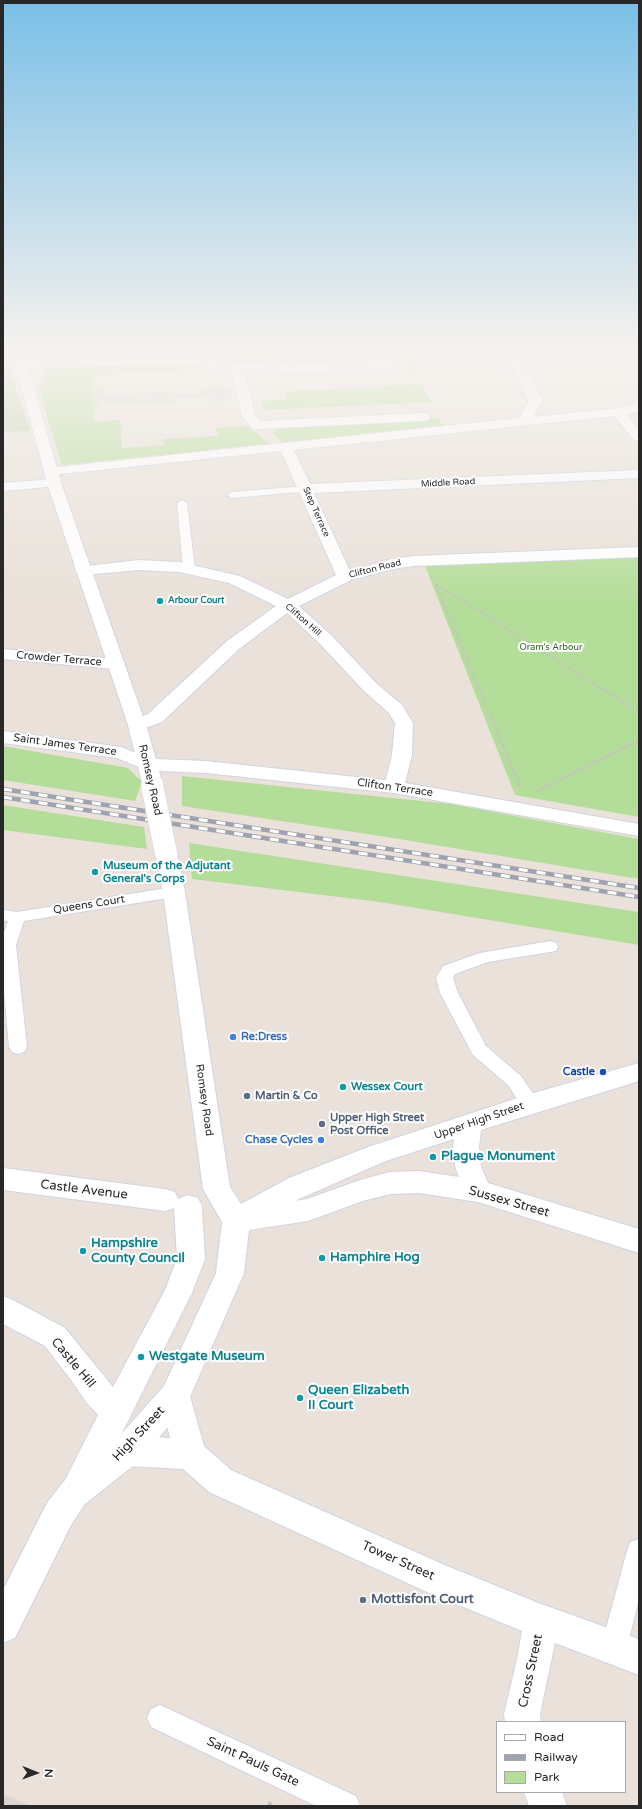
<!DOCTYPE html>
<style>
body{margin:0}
#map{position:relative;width:642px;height:1809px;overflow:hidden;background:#eae2da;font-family:"Varela Round",sans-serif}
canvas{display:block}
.frame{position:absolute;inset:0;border:4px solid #282828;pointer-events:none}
.legend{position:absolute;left:496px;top:1721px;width:130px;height:72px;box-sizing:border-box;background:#fff;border:1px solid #a9a9a9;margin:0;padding:5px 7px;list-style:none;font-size:12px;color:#282828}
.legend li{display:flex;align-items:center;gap:8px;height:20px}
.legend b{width:20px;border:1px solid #a9a9a9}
.north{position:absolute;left:16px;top:1753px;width:40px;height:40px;-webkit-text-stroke:3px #fff;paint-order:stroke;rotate:91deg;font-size:11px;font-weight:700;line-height:16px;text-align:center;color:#282828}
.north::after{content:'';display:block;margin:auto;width:14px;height:18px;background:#282828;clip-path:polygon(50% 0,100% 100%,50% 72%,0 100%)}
</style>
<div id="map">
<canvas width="642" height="1809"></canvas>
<div class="frame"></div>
<ul class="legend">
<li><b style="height:5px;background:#fff"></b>Road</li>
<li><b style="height:5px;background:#9ea2b1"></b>Railway</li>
<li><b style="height:11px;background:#b5dd9a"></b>Park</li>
</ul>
<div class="north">N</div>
</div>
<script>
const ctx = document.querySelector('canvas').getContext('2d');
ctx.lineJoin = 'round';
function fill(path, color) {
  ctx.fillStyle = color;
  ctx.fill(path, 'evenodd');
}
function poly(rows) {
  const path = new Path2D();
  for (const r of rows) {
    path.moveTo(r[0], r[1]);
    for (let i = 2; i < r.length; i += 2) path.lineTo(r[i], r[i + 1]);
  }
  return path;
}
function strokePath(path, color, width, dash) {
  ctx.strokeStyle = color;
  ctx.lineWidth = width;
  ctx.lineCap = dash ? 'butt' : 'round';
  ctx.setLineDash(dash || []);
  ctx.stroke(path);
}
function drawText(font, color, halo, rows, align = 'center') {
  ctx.font = font + ' "Varela Round",sans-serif';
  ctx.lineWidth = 4;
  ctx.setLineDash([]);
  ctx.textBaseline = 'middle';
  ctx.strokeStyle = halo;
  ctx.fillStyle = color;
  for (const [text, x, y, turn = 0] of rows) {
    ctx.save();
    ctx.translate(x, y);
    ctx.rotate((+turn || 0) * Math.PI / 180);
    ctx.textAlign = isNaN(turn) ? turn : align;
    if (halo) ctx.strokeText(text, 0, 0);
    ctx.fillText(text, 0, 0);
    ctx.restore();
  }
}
const green = poly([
 [35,349,73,349,73,352,65,356,58,356,43,354],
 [367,349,403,349,416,373,409,373,394,351,369,353],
 [266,353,269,363,241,364,239,354],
 [194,363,195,369,92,376,94,422,120,420,122,448,164,445,163,439,218,436,216,428,248,426,269,444,62,465,38,386,44,383,42,372,45,368,55,366],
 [421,384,431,402,265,410,260,401,287,399,285,392],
 [438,418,444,427,284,443,273,434,277,428],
 [639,557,639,817,515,795,425,566],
 [3,746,128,768,142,782,135,801,3,780],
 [182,776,451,804,639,839,639,879,393,838,182,806],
 [3,805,144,827,147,849,3,830],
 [189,843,639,912,639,945,380,902,192,879]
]);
const cemetery = poly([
 [3,363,8,363,30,431,3,432]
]);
const plaza = poly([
 [93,386,104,386,105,395,172,391,173,395,203,393,203,387,229,386,233,400,209,402,208,396,175,399,174,403,130,406,130,402,98,403,98,411,93,411],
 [3,1794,30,1806,3,1806]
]);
const pathFar2 = poly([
 [435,580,436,584,639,712],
 [436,585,504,747],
 [625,747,639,740]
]);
const pathFar1 = poly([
 [503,746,521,789],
 [537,791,627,746]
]);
const path = poly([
 [269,1806,272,1799]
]);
const lane = poly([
 [306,486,311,489,310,491,232,498,227,495,232,492,306,486],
 [182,500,187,503,195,569,189,573,183,569,177,503,182,500],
 [174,887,180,888,182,892,180,896,24,921,16,945,27,1047,24,1052,18,1054,12,1052,9,1047,3,981,3,935,8,921,3,920,3,910,17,912,174,887],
 [550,941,556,943,558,947,556,951,488,962,455,974,453,978,458,993,486,1046,521,1076,537,1099,539,1104,537,1109,530,1111,523,1109,509,1086,473,1055,440,993,436,978,443,966,480,953,550,941],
 [639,1539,639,1599,627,1647,623,1656,614,1660,605,1656,601,1647,627,1551,630,1542,639,1539],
 [160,1705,356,1796,360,1806,316,1806,151,1727,147,1718,151,1709,160,1705]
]);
const street = poly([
 [499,349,511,349,528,375,543,401,533,417,617,408,639,403,639,411,626,414,639,429,639,441,634,440,614,416,294,450,310,484,639,470,639,478,314,493,350,571,391,559,414,556,639,547,639,557,414,566,392,569,351,580,299,606,332,636,377,684,402,705,413,723,412,755,404,787,401,791,394,793,387,791,384,787,392,755,395,723,388,712,365,692,320,644,287,613,239,649,162,722,137,731,130,729,128,725,130,721,148,714,227,641,276,606,229,583,179,572,139,570,83,575,77,573,75,570,77,567,139,560,179,562,240,576,288,599,336,575,281,451,52,475,47,474,45,471,47,468,519,418,529,401,516,375,499,349],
 [187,356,237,364,273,361,288,365,402,359,406,360,408,363,406,366,402,367,288,373,273,369,244,371,255,415,261,421,423,413,428,414,430,417,428,420,423,421,257,429,252,428,242,416,231,371,187,364,20,368,16,367,14,364,16,361,20,360,55,358,187,356],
 [54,479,59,480,61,483,59,486,3,491,3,483,54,479],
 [3,649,116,659,122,660,125,664,122,668,116,669,3,659,3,649],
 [3,731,121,747,155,761,158,765,155,769,148,771,117,758,3,743,3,731],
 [3,1168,165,1189,175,1192,178,1199,188,1195,198,1198,202,1206,205,1259,192,1293,119,1439,127,1436,170,1438,160,1396,164,1386,175,1382,186,1386,190,1396,204,1446,231,1470,447,1566,541,1604,639,1639,639,1675,555,1643,540,1714,541,1722,505,1722,504,1714,517,1659,522,1631,427,1592,209,1492,183,1469,127,1466,116,1462,112,1453,89,1497,78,1502,67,1497,62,1486,98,1415,87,1403,71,1380,45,1346,3,1324,3,1296,13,1300,65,1328,113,1387,165,1290,177,1259,174,1208,165,1211,3,1190,3,1168],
 [524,1792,562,1792,567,1806,529,1806,524,1792]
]);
const secondary = poly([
 [11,349,23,349,61,483,146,725,156,759,206,761,394,781,639,824,639,836,394,793,206,773,159,771,161,779,158,783,151,785,144,783,141,779,128,725,47,483,11,349],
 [166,846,173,848,177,853,185,892,230,1187,241,1204,289,1178,368,1147,530,1094,639,1063,639,1081,481,1130,479,1147,481,1166,488,1183,639,1229,639,1253,478,1202,419,1193,390,1194,363,1201,308,1221,249,1230,244,1273,186,1406,138,1462,85,1504,71,1525,15,1638,3,1643,3,1590,47,1503,63,1482,116,1440,164,1386,216,1273,222,1222,203,1189,163,892,155,853,159,848,166,846],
 [454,1139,453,1147,455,1166,459,1177,419,1171,390,1172,360,1180,307,1199,294,1201,386,1161,454,1139]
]);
const rail = poly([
 [3,789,639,888],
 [3,797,639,897]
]);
const secondaryBridge = poly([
 [152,785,166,853]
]);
const markers = [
 [160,601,4,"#0f9aa8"],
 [95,872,4,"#0f9aa8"],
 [233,1037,4,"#3f7fe0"],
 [603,1072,4,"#1a4fb4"],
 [343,1087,4,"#0f9aa8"],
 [247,1096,4,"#5c6f8a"],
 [322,1124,4,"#5c6f8a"],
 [321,1140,4,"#3f7fe0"],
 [433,1157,4,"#0f9aa8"],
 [83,1251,4,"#0f9aa8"],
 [322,1258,4,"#0f9aa8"],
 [141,1357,4,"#0f9aa8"],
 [300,1398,4,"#0f9aa8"],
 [363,1600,4,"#5c6f8a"]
];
const farStreetnames = [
 ["Middle Road",448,483,-3],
 ["Step Terrace",316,512,66],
 ["Clifton Road",375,569,-14],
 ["Clifton Hill",303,620,41]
];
const farCulturenames = [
 ["Arbour Court",168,601]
];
const farParknames = [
 ["Oram's Arbour",551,648]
];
const streetNames = [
 ["Crowder Terrace",59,659,5],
 ["Saint James Terrace",65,745,8],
 ["Romsey Road",150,780,77],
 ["Clifton Terrace",395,788,8],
 ["Queens Court",89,905,-9],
 ["Romsey Road",204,1100,82],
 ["Upper High Street",479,1121,-19]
];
const cultureNames = [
 ["Museum of the Adjutant",103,866],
 ["General's Corps",103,879],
 ["Wessex Court",351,1087]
];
const shopNames = [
 ["Re:Dress",241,1037],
 ["Chase Cycles",313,1140,"right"]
];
const transitNames = [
 ["Castle",595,1072]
];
const serviceNames = [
 ["Martin & Co",255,1096],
 ["Upper High Street",330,1118],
 ["Post Office",330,1131]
];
const nearCulturenames = [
 ["Plague Monument",441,1157],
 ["Hampshire",91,1244],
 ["County Council",91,1259],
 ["Hamphire Hog",330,1258],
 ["Westgate Museum",149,1357],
 ["Queen Elizabeth",308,1391],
 ["II Court",308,1406]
];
const nearStreetnames = [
 ["Castle Avenue",84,1190,7],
 ["Sussex Street",509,1202,16],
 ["Castle Hill",73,1363,50],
 ["High Street",139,1434,-47],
 ["Tower Street",398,1561,24],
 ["Cross Street",531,1671,-78],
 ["Saint Pauls Gate",253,1762,25]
];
const nearServicenames = [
 ["Mottisfont Court",371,1600]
];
fill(green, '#b5dd9a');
fill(cemetery, '#c4d2b3');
fill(plaza, '#dad5d1');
strokePath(lane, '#d0d4e0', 2);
strokePath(street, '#d0d4e0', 2);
strokePath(secondary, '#d0d4e0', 2);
strokePath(pathFar2, '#c3c3c3', 2, [2.5, 1.5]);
strokePath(pathFar1, '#c3c3c3', 2.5, [3, 2]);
strokePath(path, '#c3c3c3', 4, [4.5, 3]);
fill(lane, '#fff');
fill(street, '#fff');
fill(secondary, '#fff');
strokePath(rail, '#9ea2b1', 4.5);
strokePath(rail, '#fff', 3, [9]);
strokePath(secondaryBridge, '#d0d4e0', 23, []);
strokePath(secondaryBridge, '#fff', 22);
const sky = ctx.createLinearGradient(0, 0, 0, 602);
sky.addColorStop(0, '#79bfe7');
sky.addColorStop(0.58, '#f6f2ee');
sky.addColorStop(1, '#f6f2ee00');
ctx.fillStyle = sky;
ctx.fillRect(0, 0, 642, 602);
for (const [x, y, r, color] of markers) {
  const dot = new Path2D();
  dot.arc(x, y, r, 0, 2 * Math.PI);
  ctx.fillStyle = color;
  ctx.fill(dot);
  strokePath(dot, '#fff', 1.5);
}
drawText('9px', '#282828', '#fff', farStreetnames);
drawText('bold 9px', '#0d838f', '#fff', farCulturenames, 'left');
drawText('9px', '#305f1e', '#fff', farParknames);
drawText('11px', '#282828', '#fff', streetNames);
drawText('bold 11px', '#0d838f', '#fff', cultureNames, 'left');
drawText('bold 11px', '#366cbe', '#fff', shopNames, 'left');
drawText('bold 11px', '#164399', '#fff', transitNames, 'right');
drawText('bold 11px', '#4e5e75', '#fff', serviceNames, 'left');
drawText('bold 13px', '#0d838f', '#fff', nearCulturenames, 'left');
drawText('13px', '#282828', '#fff', nearStreetnames);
drawText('bold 13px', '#4e5e75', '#fff', nearServicenames, 'left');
</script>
